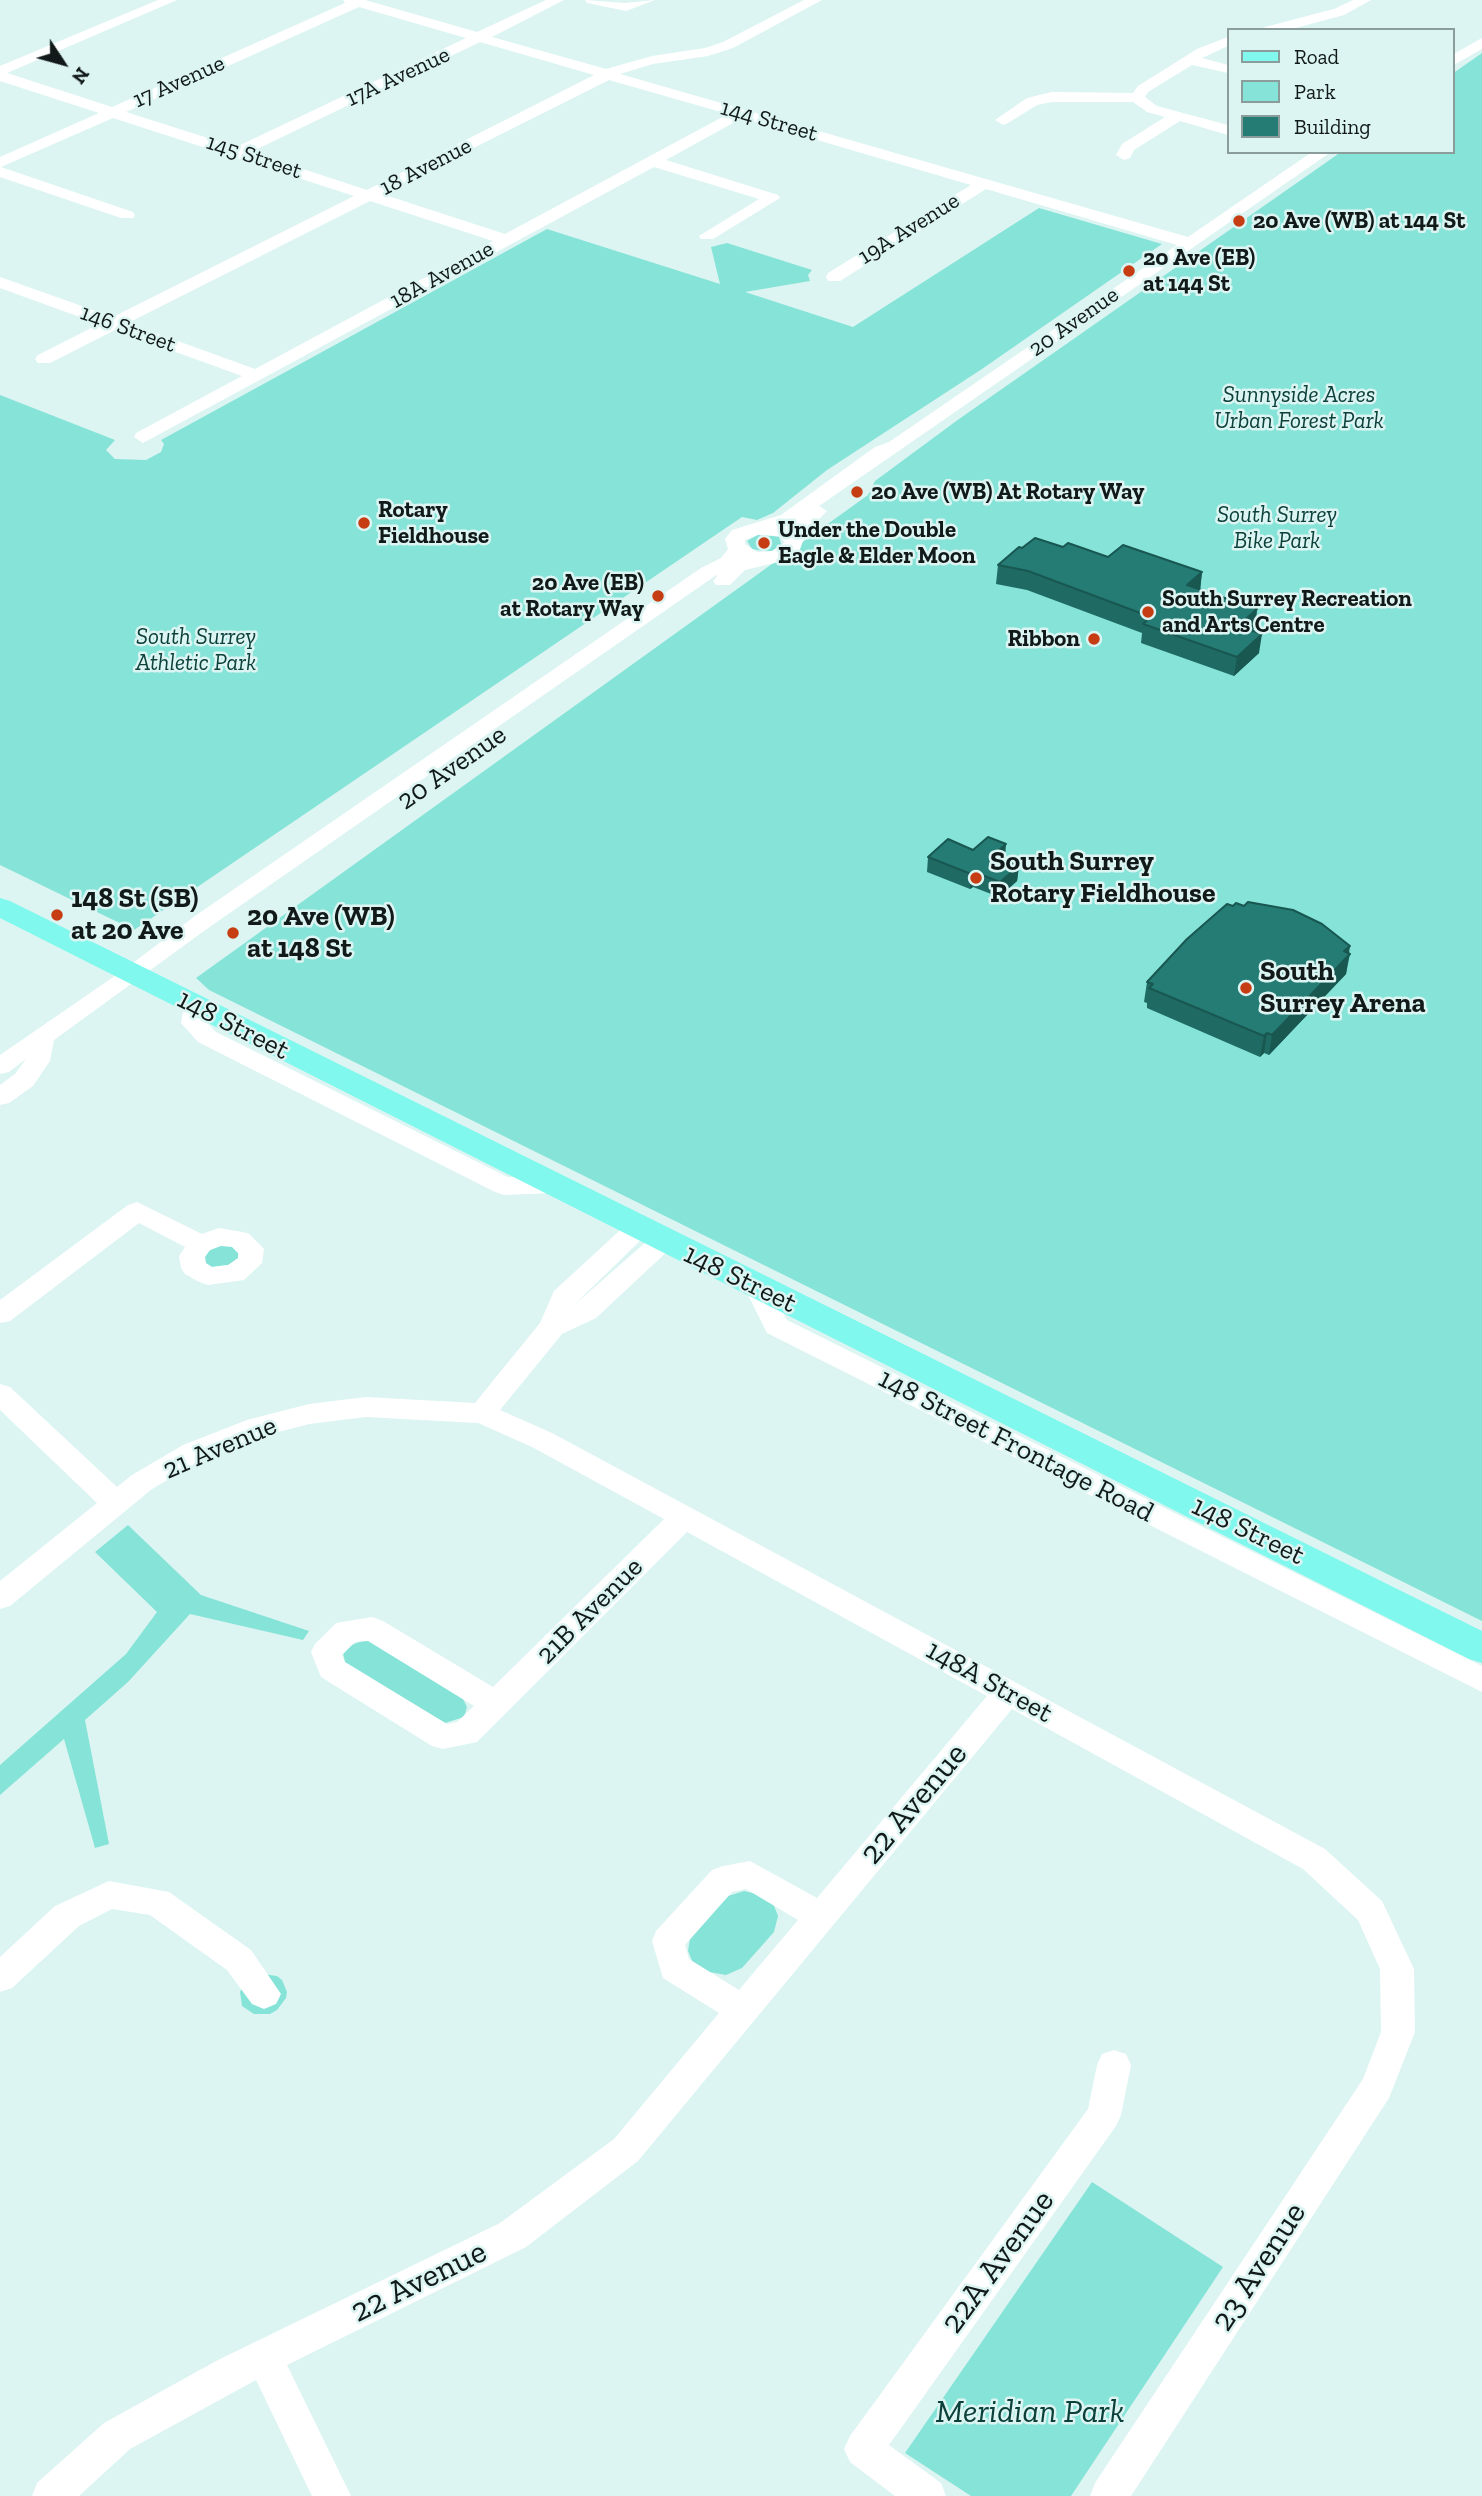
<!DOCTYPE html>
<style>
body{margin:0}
#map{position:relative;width:1482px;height:2496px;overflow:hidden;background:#dcf5f2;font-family:"Zilla Slab",serif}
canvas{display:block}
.legend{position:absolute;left:1227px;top:28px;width:228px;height:126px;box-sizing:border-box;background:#dcf5f2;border:2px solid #8b9d9b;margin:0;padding:9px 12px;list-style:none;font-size:21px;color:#111a19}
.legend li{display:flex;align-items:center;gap:14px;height:35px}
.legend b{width:35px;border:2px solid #8b9d9b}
.north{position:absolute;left:28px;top:28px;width:70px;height:70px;-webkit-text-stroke:5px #dcf5f2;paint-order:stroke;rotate:126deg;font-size:19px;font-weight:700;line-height:28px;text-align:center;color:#111a19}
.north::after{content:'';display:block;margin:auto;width:24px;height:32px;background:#111a19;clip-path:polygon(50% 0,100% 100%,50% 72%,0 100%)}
</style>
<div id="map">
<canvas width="1482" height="2496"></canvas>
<ul class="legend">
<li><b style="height:9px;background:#80f8ee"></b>Road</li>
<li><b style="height:19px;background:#86e3d8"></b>Park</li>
<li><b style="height:19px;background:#247c74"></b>Building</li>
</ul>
<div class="north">N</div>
</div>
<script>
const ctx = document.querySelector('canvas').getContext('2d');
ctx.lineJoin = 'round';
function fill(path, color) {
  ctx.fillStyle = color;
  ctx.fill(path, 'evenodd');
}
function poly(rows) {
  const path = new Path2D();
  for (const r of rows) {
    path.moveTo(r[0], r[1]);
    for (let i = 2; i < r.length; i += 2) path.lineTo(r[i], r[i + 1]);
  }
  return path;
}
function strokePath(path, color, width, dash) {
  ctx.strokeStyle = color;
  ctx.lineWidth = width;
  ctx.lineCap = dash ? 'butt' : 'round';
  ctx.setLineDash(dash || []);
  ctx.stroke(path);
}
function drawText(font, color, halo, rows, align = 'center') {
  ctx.font = font + ' "Zilla Slab",serif';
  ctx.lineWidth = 5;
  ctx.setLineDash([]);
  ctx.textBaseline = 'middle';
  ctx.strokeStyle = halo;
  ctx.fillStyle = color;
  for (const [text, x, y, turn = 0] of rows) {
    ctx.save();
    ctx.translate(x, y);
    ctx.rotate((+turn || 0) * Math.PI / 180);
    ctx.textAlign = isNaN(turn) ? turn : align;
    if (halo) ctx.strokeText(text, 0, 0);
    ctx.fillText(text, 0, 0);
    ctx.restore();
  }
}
const green = poly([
 [1482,53,1482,1621,209,990,196,978,868,495,875,481,959,419,1341,152,1452,152,1452,74],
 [1039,208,1162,244,982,369,827,470,773,513,757,520,742,517,134,930,0,865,0,395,115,440,106,450,115,459,146,460,161,452,164,444,161,440,547,229,720,284,711,247,727,243,812,270,808,275,810,281,745,292,853,327],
 [759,534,779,537,782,546,770,552,752,549,747,541],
 [220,1244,238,1247,242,1263,205,1268,204,1254],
 [128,1525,201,1595,309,1631,303,1640,190,1614,128,1682,85,1720,109,1844,95,1848,64,1739,0,1795,0,1765,126,1654,157,1612,95,1552],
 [365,1640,375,1642,462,1697,467,1707,464,1717,445,1723,346,1666,343,1653,349,1646],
 [744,1891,761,1895,773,1903,778,1916,774,1932,742,1968,726,1975,709,1972,693,1963,688,1951,690,1938,725,1897],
 [263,1974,277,1976,282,1980,287,1992,286,1998,277,2010,270,2014,254,2014,242,2006,240,1992,243,1986],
 [1092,2182,1223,2267,1071,2496,971,2496,905,2453]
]);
const minor = poly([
 [158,0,177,0,7,73,112,107,345,3,343,0,365,0,477,32,546,0,564,0,492,37,606,69,652,56,705,48,723,42,804,0,822,0,733,48,708,56,653,64,620,74,1188,237,1312,152,1331,152,819,506,827,511,806,533,799,552,783,561,745,570,730,585,716,585,713,581,718,575,715,576,211,926,54,1040,50,1061,33,1086,9,1103,0,1105,0,1085,15,1074,26,1059,9,1072,0,1074,0,1055,125,969,195,916,701,568,721,558,728,549,725,539,732,530,781,515,875,447,889,442,1177,245,986,189,840,281,828,281,826,277,828,273,971,185,742,118,666,160,778,195,780,198,713,239,701,239,699,236,759,199,654,167,143,443,134,437,136,433,242,376,115,330,50,363,38,363,35,359,38,355,99,324,0,288,0,277,113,317,354,196,113,118,1,167,133,212,135,215,133,218,121,218,0,177,0,157,99,113,0,81,0,66,158,0],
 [359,7,466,38,236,147,126,112,359,7],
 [480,42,594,75,367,190,251,152,480,42],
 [609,80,728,114,505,234,382,194,609,80],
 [370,201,493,241,255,369,128,323,370,201],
 [758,535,779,536,785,542,772,551,757,552,745,544,745,540,758,535],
 [585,0,625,3,655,0,626,11,587,3,585,0],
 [1353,0,1371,0,1344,15,1288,30,1263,30,1265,27,1334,9,1353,0],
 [1228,37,1228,46,1202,58,1228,65,1228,73,1192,65,1148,92,1145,97,1157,106,1228,125,1228,135,1180,121,1134,150,1130,158,1124,160,1116,155,1122,144,1165,117,1147,112,1133,102,1052,102,1037,105,1008,123,1003,125,995,120,1027,98,1052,92,1133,93,1138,86,1197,49,1228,37],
 [1482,38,1482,49,1452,66,1452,55,1482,38],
 [196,999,204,1001,208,1006,205,1021,216,1032,508,1177,551,1175,560,1178,564,1184,560,1190,551,1193,504,1195,495,1192,198,1042,181,1023,184,1006,188,1001,196,999],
 [137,1202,202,1234,219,1228,248,1233,264,1249,262,1263,244,1280,208,1285,199,1282,185,1274,181,1268,179,1256,185,1247,139,1223,10,1321,0,1323,0,1300,128,1205,137,1202],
 [221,1246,232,1247,238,1253,238,1258,228,1265,212,1267,206,1263,205,1257,210,1250,221,1246],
 [638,1219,647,1222,651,1228,647,1234,573,1306,654,1235,663,1232,672,1235,676,1241,672,1247,596,1318,562,1334,500,1410,552,1433,1325,1849,1382,1901,1414,1969,1415,2032,1389,2098,1131,2496,1090,2496,1095,2483,1363,2079,1381,2032,1380,1969,1358,1920,1303,1869,1012,1709,638,2161,526,2247,287,2365,351,2496,312,2496,256,2380,130,2449,79,2496,32,2496,37,2483,104,2423,218,2360,500,2223,614,2139,719,2013,663,1978,652,1941,656,1931,712,1870,723,1866,750,1861,817,1898,987,1696,687,1532,477,1742,443,1749,432,1746,321,1677,311,1652,315,1644,336,1623,372,1617,383,1621,493,1687,664,1519,532,1447,478,1423,366,1417,309,1424,263,1436,203,1459,152,1489,10,1606,0,1609,0,1581,97,1503,0,1410,0,1384,10,1387,117,1487,132,1475,183,1445,247,1420,309,1404,366,1397,475,1403,540,1323,554,1291,629,1222,638,1219],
 [368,1641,474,1706,457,1722,447,1724,345,1662,342,1655,355,1642,368,1641],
 [746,1889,798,1920,739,1990,689,1959,685,1945,732,1892,746,1889],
 [757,1278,766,1280,787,1320,1482,1666,1482,1692,767,1333,744,1287,748,1280,757,1278],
 [109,1881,169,1892,251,1950,281,1994,276,2004,264,2009,252,2004,227,1970,150,1915,112,1909,79,1926,12,1988,0,1992,0,1957,55,1906,109,1881],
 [1114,2050,1126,2054,1131,2065,1121,2115,1116,2126,889,2445,941,2483,946,2496,895,2496,850,2462,844,2449,850,2436,1088,2109,1097,2065,1102,2054,1114,2050]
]);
const major = poly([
 [0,898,10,901,1482,1631,1482,1663,1469,1659,0,918,0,898]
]);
const wall = poly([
 [1063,547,1108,557,1202,572,1200,589,1257,609,1255,628,1252,630,1259,653,1234,676,1141,643,1142,633,1027,590,996,584,998,565,1022,548],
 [973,850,1005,859,1019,866,1017,881,999,897,973,887,970,889,927,872,928,857],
 [1233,906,1244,906,1350,954,1346,974,1269,1055,1264,1053,1260,1057,1147,1008,1147,1003,1144,1002,1147,982]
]);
const shadedWall = poly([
 [1202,572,1200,591,1187,585],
 [1257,609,1255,628,1236,645,1238,626],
 [1262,634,1259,653,1234,676,1237,657],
 [1006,844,1005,859,992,871,993,855],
 [1019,866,1017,881,999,897,1000,882],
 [974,872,973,887,970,889,971,874],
 [1350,946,1346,974,1269,1055,1272,1035],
 [1267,1033,1264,1053,1260,1057,1264,1036]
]);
const building = poly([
 [1035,538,1063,547,1068,543,1108,557,1123,545,1202,572,1187,585,1257,609,1238,626,1262,634,1237,657,1143,624,1151,617,1028,571,998,565,1019,547,1022,548,1035,538],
 [988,837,1006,844,993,855,1019,866,1000,882,974,872,971,874,928,857,948,839,973,850,988,837],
 [1248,902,1293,910,1322,924,1350,946,1344,951,1350,954,1272,1035,1267,1033,1264,1036,1149,988,1153,984,1147,982,1187,939,1227,904,1233,906,1236,903,1244,906,1248,902]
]);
const markers = [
 [1239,221,7,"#c63d14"],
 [1129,271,7,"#c63d14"],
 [857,492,7,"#c63d14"],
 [364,523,7,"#c63d14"],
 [764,543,7,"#c63d14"],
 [658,596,7,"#c63d14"],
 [1148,612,7,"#c63d14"],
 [1094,639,7,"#c63d14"],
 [976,878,7,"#c63d14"],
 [57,915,7,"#c63d14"],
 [233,933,7,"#c63d14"],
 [1246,988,7,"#c63d14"]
];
const farStreetnames = [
 ["17A Avenue",398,77,-25],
 ["17 Avenue",179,82,-24],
 ["144 Street",769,121,16],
 ["145 Street",254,157,18],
 ["18 Avenue",426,167,-27],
 ["19A Avenue",909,229,-32],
 ["18A Avenue",442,275,-29],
 ["20 Avenue",1074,322,-35],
 ["146 Street",128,329,20]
];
const farPoinames = [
 ["20 Ave (WB) at 144 St",1253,221],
 ["20 Ave (EB)",1143,258],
 ["at 144 St",1143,284],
 ["20 Ave (WB) At Rotary Way",871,492],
 ["Rotary",378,510],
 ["Fieldhouse",378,536],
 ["Under the Double",778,530],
 ["Eagle & Elder Moon",778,556],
 ["20 Ave (EB)",644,583,"right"],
 ["at Rotary Way",644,609,"right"],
 ["South Surrey Recreation",1162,599],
 ["and Arts Centre",1162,625],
 ["Ribbon",1080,639,"right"]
];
const farParknames = [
 ["Sunnyside Acres",1299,395],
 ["Urban Forest Park",1299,421],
 ["South Surrey",1277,515],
 ["Bike Park",1277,541],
 ["South Surrey",196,637],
 ["Athletic Park",196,663]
];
const streetNames = [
 ["20 Avenue",452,768,-35],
 ["148 Street",233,1025,27],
 ["148 Street",740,1279,26],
 ["148 Street Frontage Road",1016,1446,27],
 ["21 Avenue",220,1448,-23],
 ["148 Street",1248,1531,26],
 ["21B Avenue",590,1611,-45],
 ["148A Street",989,1682,29]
];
const poiNames = [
 ["South Surrey",990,862],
 ["Rotary Fieldhouse",990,894],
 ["148 St (SB)",71,899],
 ["at 20 Ave",71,931],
 ["20 Ave (WB)",247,917],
 ["at 148 St",247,949],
 ["South",1260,972],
 ["Surrey Arena",1260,1004]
];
const nearStreetnames = [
 ["22 Avenue",914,1804,-50],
 ["22A Avenue",998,2262,-54],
 ["23 Avenue",1259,2267,-57],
 ["22 Avenue",419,2282,-26]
];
const nearParknames = [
 ["Meridian Park",1030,2413]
];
fill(green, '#86e3d8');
fill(minor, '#fff');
fill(major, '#80f8ee');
fill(wall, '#1f6b64');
fill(shadedWall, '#195751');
fill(building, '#247c74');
strokePath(building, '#195751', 2);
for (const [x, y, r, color] of markers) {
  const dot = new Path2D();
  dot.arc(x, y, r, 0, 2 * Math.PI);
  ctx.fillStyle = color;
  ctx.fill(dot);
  strokePath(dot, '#dcf5f2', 2.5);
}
drawText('23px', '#111a19', '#dcf5f2', farStreetnames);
drawText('bold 23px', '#111a19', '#dcf5f2', farPoinames, 'left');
drawText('italic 23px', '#0c403b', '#dcf5f2', farParknames);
drawText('28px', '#111a19', '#dcf5f2', streetNames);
drawText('bold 28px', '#111a19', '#dcf5f2', poiNames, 'left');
drawText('33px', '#111a19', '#dcf5f2', nearStreetnames);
drawText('italic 33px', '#0c403b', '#dcf5f2', nearParknames);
</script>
